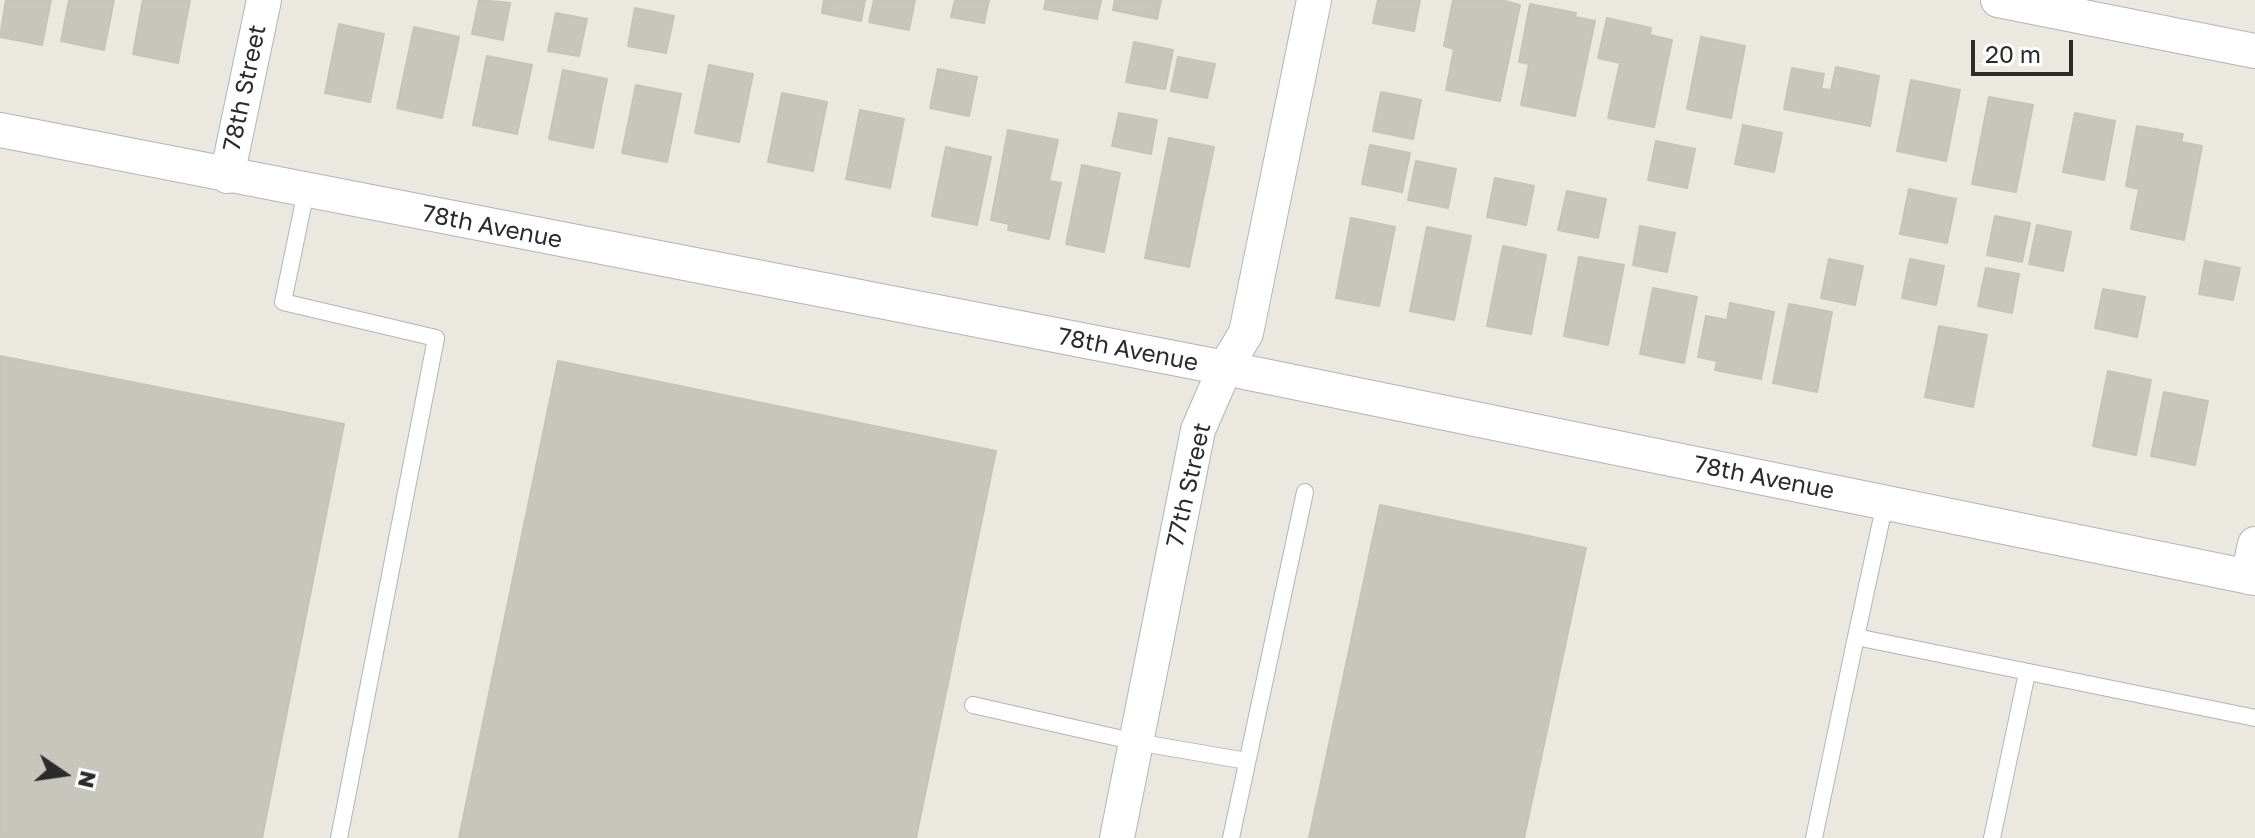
<!DOCTYPE html>
<style>
body{margin:0}
#map{position:relative;width:2255px;height:838px;overflow:hidden;background:#ebe8df;font-family:"Golos Text",sans-serif}
canvas{display:block}
.north{position:absolute;left:24px;top:734px;width:80px;height:80px;-webkit-text-stroke:6px #fff;paint-order:stroke;rotate:103deg;font-size:22px;font-weight:700;line-height:32px;text-align:center;color:#2b2b2b}
.north::after{content:'';display:block;margin:auto;width:28px;height:36px;background:#2b2b2b;clip-path:polygon(50% 0,100% 100%,50% 72%,0 100%)}
.scale{position:absolute;left:1971px;top:40px;width:102px;height:36px;box-sizing:border-box;border:4px solid #2b2b2b;border-top:0;padding-left:10px;font-size:24px;line-height:28px;white-space:nowrap;color:#2b2b2b;-webkit-text-stroke:6px #fff;paint-order:stroke}
</style>
<div id="map">
<canvas width="2255" height="838"></canvas>
<div class="north">N</div>
<div class="scale">20 m</div>
</div>
<script>
const ctx = document.querySelector('canvas').getContext('2d');
ctx.lineJoin = 'round';
function fill(path, color) {
  ctx.fillStyle = color;
  ctx.fill(path, 'evenodd');
}
function poly(rows) {
  const path = new Path2D();
  for (const r of rows) {
    path.moveTo(r[0], r[1]);
    for (let i = 2; i < r.length; i += 2) path.lineTo(r[i], r[i + 1]);
  }
  return path;
}
function strokePath(path, color, width, dash) {
  ctx.strokeStyle = color;
  ctx.lineWidth = width;
  ctx.lineCap = dash ? 'butt' : 'round';
  ctx.setLineDash(dash || []);
  ctx.stroke(path);
}
function drawText(font, color, halo, rows, align = 'center') {
  ctx.font = font + ' "Golos Text",sans-serif';
  ctx.lineWidth = 6;
  ctx.setLineDash([]);
  ctx.textBaseline = 'middle';
  ctx.strokeStyle = halo;
  ctx.fillStyle = color;
  for (const [text, x, y, turn = 0] of rows) {
    ctx.save();
    ctx.translate(x, y);
    ctx.rotate((+turn || 0) * Math.PI / 180);
    ctx.textAlign = isNaN(turn) ? turn : align;
    if (halo) ctx.strokeText(text, 0, 0);
    ctx.fillText(text, 0, 0);
    ctx.restore();
  }
}
const building = poly([
 [6,0,51,0,42,45,0,37,6,0],
 [69,0,114,0,104,50,61,41,69,0],
 [143,0,190,0,178,63,133,54,143,0],
 [479,0,510,3,503,40,472,34,479,0],
 [824,0,865,0,861,21,822,13,824,0],
 [874,0,915,0,909,30,869,22,874,0],
 [955,0,989,0,984,23,951,17,955,0],
 [1046,0,1101,0,1097,19,1044,9,1046,0],
 [1115,0,1161,0,1157,19,1113,10,1115,0],
 [1378,0,1420,0,1414,31,1373,23,1378,0],
 [1453,0,1501,0,1520,5,1500,101,1446,90,1454,49,1444,46,1453,0],
 [1530,4,1576,13,1575,17,1595,21,1575,116,1521,105,1529,64,1519,62,1530,4],
 [635,8,674,16,666,53,628,46,635,8],
 [556,13,587,19,579,56,548,51,556,13],
 [1607,18,1651,28,1650,35,1672,40,1654,127,1608,118,1620,63,1598,58,1607,18],
 [339,24,384,34,370,102,325,93,339,24],
 [414,27,459,37,442,118,397,108,414,27],
 [1701,37,1745,46,1731,118,1687,109,1701,37],
 [1134,42,1173,50,1165,89,1126,82,1134,42],
 [487,56,532,65,517,134,473,125,487,56],
 [1178,57,1215,64,1207,98,1171,91,1178,57],
 [709,65,753,74,739,142,695,133,709,65],
 [1836,67,1879,76,1870,126,1784,109,1792,68,1824,74,1821,89,1831,90,1836,67],
 [938,69,977,77,969,116,930,108,938,69],
 [563,70,607,79,593,148,549,139,563,70],
 [1911,80,1960,90,1946,161,1897,151,1911,80],
 [636,85,681,94,667,162,622,153,636,85],
 [1381,92,1421,100,1413,139,1373,131,1381,92],
 [782,93,827,102,813,171,768,162,782,93],
 [1989,97,2033,105,2016,192,1972,184,1989,97],
 [860,110,904,119,890,188,846,179,860,110],
 [1119,113,1157,120,1151,154,1112,146,1119,113],
 [2075,113,2115,121,2104,180,2063,172,2075,113],
 [1743,125,1782,133,1774,172,1735,164,1743,125],
 [2137,126,2183,134,2181,142,2202,146,2184,240,2131,229,2139,189,2126,186,2137,126],
 [1008,130,1058,140,1049,181,1061,183,1049,239,1008,230,1009,224,991,220,1008,130],
 [1169,138,1214,147,1189,267,1145,258,1169,138],
 [1656,141,1695,149,1687,188,1648,180,1656,141],
 [1370,145,1410,153,1402,192,1362,184,1370,145],
 [946,147,991,157,977,225,932,216,946,147],
 [1416,161,1456,169,1448,208,1408,200,1416,161],
 [1082,165,1120,173,1104,252,1066,244,1082,165],
 [1495,178,1534,186,1526,225,1487,217,1495,178],
 [1909,189,1956,199,1947,243,1900,234,1909,189],
 [1567,191,1606,199,1598,238,1558,230,1567,191],
 [1995,216,2030,223,2022,262,1987,255,1995,216],
 [1351,218,1395,227,1379,306,1336,298,1351,218],
 [2037,225,2071,232,2063,271,2029,264,2037,225],
 [1640,226,1675,233,1667,272,1633,265,1640,226],
 [1427,227,1471,236,1454,320,1410,311,1427,227],
 [1503,246,1546,255,1531,334,1487,326,1503,246],
 [1579,257,1624,265,1608,345,1564,336,1579,257],
 [1829,259,1863,266,1855,305,1821,298,1829,259],
 [1910,259,1944,266,1936,305,1902,298,1910,259],
 [2205,261,2240,268,2233,300,2199,294,2205,261],
 [1986,268,2019,274,2012,313,1978,306,1986,268],
 [1653,288,1697,297,1684,363,1640,354,1653,288],
 [2103,289,2145,297,2137,337,2095,328,2103,289],
 [1730,303,1774,312,1761,379,1715,370,1717,361,1698,357,1706,316,1727,320,1730,303],
 [1789,304,1832,312,1817,392,1773,383,1789,304],
 [1939,326,1987,335,1973,407,1925,397,1939,326],
 [0,356,344,424,262,838,0,838,0,356],
 [558,361,996,451,916,838,459,838,558,361],
 [2108,371,2151,380,2136,455,2093,446,2108,371],
 [2164,392,2208,401,2195,465,2151,456,2164,392],
 [1380,505,1586,548,1524,838,1309,838,1380,505]
]);
const service = poly([
 [306,191,283,302,436,338,339,838],
 [1885,503,1856,637,2255,718],
 [973,705,1136,742,1247,761],
 [1231,838,1305,492],
 [1814,838,1856,637],
 [1992,838,2027,673]
]);
const minor = poly([
 [1998,0,2255,51],
 [0,130,1225,368,2255,578],
 [227,176,264,0],
 [2248,577,2255,544],
 [1117,838,1198,430,1225,368,1246,333,1314,0]
]);
const streetNames = [
 ["78th Street",245,88,-78],
 ["78th Avenue",492,227,11],
 ["78th Avenue",1128,350,11],
 ["78th Avenue",1764,478,11],
 ["77th Street",1189,485,-77]
];
fill(building, '#c7c6bd');
strokePath(building, '#c6c4b9', 2);
strokePath(service, '#b2b3bd', 18);
strokePath(minor, '#b2b3bd', 36);
strokePath(service, '#fff', 16);
strokePath(minor, '#fff', 34);
drawText('24px', '#2b2b2b', '#fff', streetNames);
</script>
